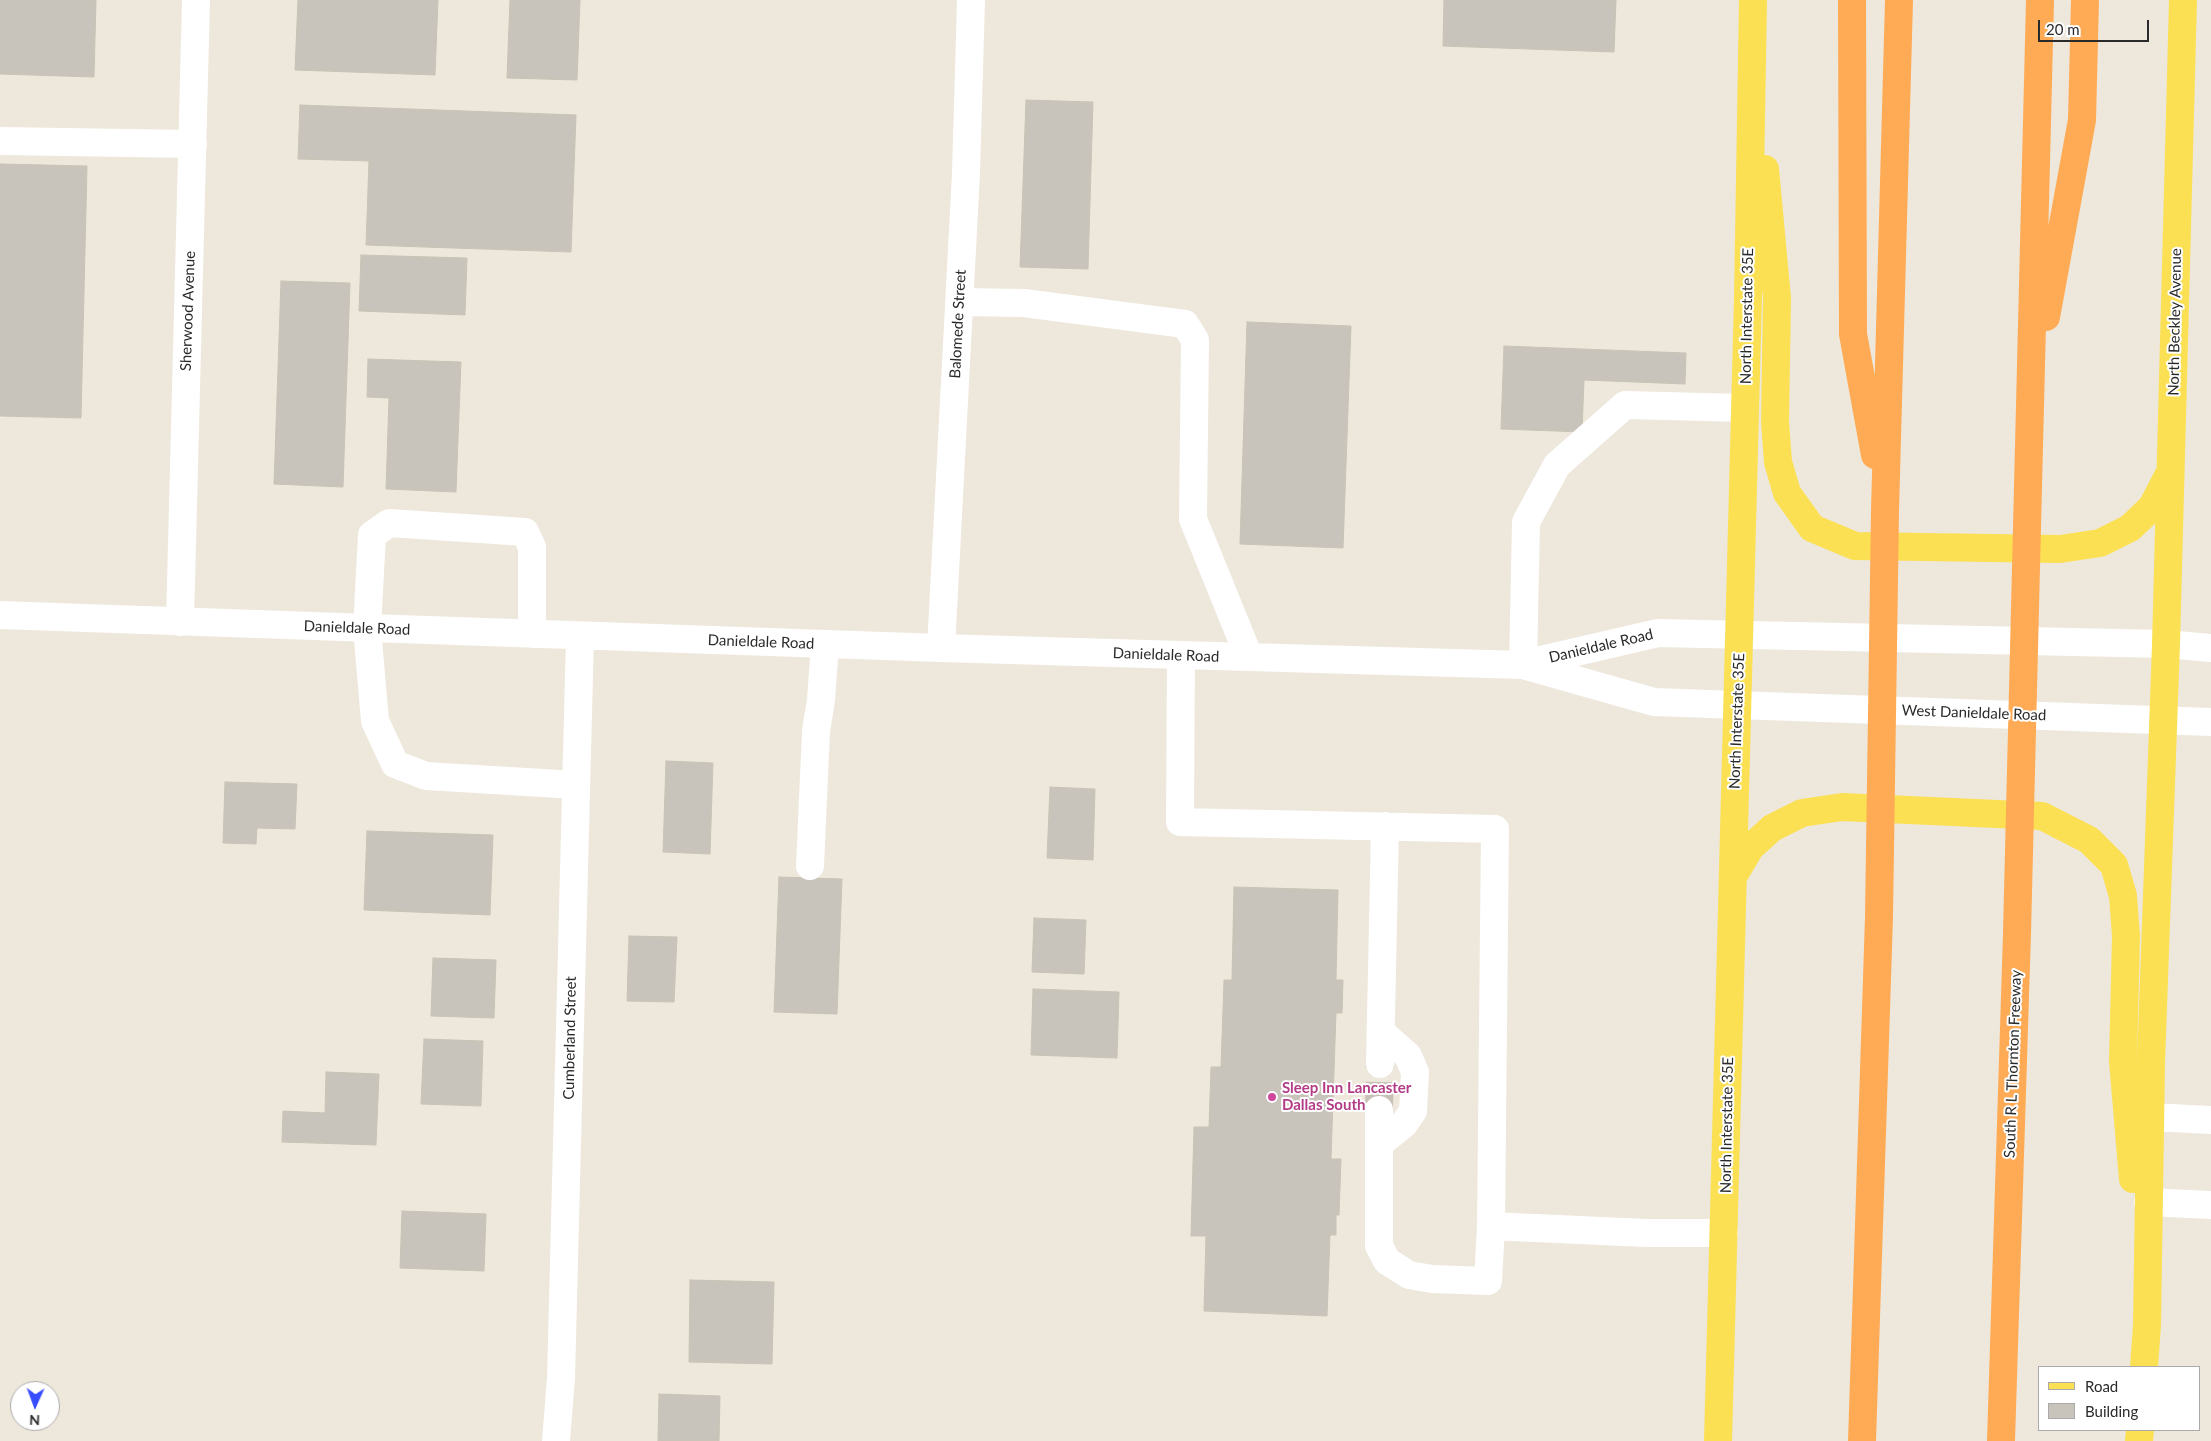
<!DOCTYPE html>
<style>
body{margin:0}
#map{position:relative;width:2211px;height:1441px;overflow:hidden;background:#eee7db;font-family:Lato,sans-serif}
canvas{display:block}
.legend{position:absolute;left:2038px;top:1366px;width:162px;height:65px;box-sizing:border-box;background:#fff;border:1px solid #aaa;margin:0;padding:6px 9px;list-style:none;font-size:15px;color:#2a2a2a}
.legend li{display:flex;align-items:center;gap:10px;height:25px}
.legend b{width:25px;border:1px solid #aaa}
.north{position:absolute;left:10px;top:1381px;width:50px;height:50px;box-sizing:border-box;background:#fff;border:1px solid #aaa;border-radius:50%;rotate:182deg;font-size:14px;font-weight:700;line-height:20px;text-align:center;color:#2a2a2a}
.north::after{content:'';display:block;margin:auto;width:18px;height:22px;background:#374dff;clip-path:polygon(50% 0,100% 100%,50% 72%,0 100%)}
.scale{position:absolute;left:2038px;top:20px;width:111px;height:22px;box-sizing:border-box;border:2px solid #2a2a2a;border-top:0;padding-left:6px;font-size:15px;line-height:18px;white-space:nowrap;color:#2a2a2a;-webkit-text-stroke:4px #fff;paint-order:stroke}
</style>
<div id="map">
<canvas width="2211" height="1441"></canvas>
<ul class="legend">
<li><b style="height:6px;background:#fbe053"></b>Road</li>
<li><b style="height:14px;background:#c9c4bb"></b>Building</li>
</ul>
<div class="north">N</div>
<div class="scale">20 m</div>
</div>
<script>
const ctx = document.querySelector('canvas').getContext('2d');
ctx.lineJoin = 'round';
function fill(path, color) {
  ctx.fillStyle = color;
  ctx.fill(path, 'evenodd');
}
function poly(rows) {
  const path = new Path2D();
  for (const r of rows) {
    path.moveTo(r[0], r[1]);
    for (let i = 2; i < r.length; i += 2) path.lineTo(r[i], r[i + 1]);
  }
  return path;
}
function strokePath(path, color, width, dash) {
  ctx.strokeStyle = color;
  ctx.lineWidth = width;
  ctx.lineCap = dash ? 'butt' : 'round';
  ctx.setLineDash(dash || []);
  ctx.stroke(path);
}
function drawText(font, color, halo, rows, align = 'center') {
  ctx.font = font + ' Lato,sans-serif';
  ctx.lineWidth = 4;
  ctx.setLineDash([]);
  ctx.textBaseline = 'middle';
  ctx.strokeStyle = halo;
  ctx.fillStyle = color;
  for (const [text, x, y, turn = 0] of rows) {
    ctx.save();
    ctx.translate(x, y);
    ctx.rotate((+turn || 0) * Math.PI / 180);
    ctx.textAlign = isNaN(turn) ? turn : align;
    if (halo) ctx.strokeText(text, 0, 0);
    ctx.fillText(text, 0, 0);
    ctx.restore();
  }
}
const building = poly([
 [0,0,96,0,94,77,0,74,0,0],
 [298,0,438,0,435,75,295,70,298,0],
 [510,0,580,0,577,80,507,78,510,0],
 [1444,0,1616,0,1614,52,1443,46,1444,0],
 [1026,100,1093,102,1088,269,1020,267,1026,100],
 [300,105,576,115,571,252,366,245,369,161,298,159,300,105],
 [0,164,87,166,81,418,0,416,0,164],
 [361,255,467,258,465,315,359,311,361,255],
 [281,281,350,283,343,487,274,484,281,281],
 [1247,322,1351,326,1343,548,1240,544,1247,322],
 [1504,346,1686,353,1685,384,1584,380,1582,432,1501,429,1504,346],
 [368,359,461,362,456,492,386,489,389,398,367,397,368,359],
 [666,761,713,763,710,854,663,852,666,761],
 [225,782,297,784,295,829,257,828,256,844,223,843,225,782],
 [1050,787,1095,789,1093,860,1047,858,1050,787],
 [367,831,493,835,490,915,364,910,367,831],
 [779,877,842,879,837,1014,774,1012,779,877],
 [1234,887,1338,890,1336,980,1343,980,1342,1013,1336,1013,1331,1159,1341,1159,1339,1215,1336,1215,1336,1235,1330,1235,1327,1316,1204,1311,1206,1236,1191,1236,1194,1127,1209,1127,1211,1067,1221,1067,1224,980,1232,980,1234,887],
 [1034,918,1086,920,1084,974,1032,972,1034,918],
 [629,936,677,937,674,1002,627,1001,629,936],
 [433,958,496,960,494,1018,431,1016,433,958],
 [1033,989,1119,992,1117,1058,1031,1055,1033,989],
 [424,1039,483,1041,481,1106,421,1104,424,1039],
 [326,1072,379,1074,376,1145,282,1142,283,1111,325,1113,326,1072],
 [402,1211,486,1214,484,1271,400,1268,402,1211],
 [690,1280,774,1282,772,1364,689,1362,690,1280],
 [659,1394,720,1396,719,1441,658,1441,659,1394]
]);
const minorTunnel = poly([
 [1379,1110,1380,1064]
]);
const minor = poly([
 [0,141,193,144],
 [959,302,1024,303,1185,324,1195,340,1193,519,1249,657],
 [0,615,941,648,1523,665,1654,702,2211,722],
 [180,622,196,0],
 [532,634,532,547,525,532,389,523,372,535,367,628,375,721,395,764,426,776,576,785],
 [941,648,966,173,971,0],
 [1181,655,1180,822,1495,829,1491,1226,1646,1233,1724,1233],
 [1524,664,1658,633,2166,644,2211,648],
 [1523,665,1526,522,1557,465,1625,405,1745,408],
 [810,866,816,731,821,700,825,644],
 [1380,1064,1385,826],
 [1379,1110,1379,1246,1387,1261,1409,1275,1432,1279,1488,1281,1491,1226],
 [2150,1117,2211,1120],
 [1379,1144,1404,1124,1413,1111,1415,1072,1408,1056,1381,1032],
 [2148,1202,2211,1205],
 [556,1441,561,1378,580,636]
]);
const major = poly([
 [1765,169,1777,298,1775,422,1778,462,1787,493,1812,528,1855,546,2060,549,2100,543,2130,528,2152,507,2168,476],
 [1733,877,1750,848,1772,828,1802,813,1842,807,2042,816,2089,840,2114,865,2123,896,2126,936,2123,1061,2133,1179],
 [2144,1367,2147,1325,2151,1063,2166,644,2183,0],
 [1718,1441,1748,297,1753,0],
 [2139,1441,2140,1430]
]);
const highway = poly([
 [1852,0,1853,334,1875,455],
 [2046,317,2082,120,2085,0],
 [1862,1441,1879,917,1885,511,1899,0],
 [2001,1441,2017,933,2040,0]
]);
const markers = [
 [1272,1097,5,"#d1479c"]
];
const streetNames = [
 ["Sherwood Avenue",188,311,-88],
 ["North Interstate 35E",1747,316,-89],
 ["North Beckley Avenue",2175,322,-89],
 ["Balomede Street",958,324,-87],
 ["Danieldale Road",357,628,2],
 ["Danieldale Road",761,642,2],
 ["Danieldale Road",1601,646,-13],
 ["Danieldale Road",1166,655,2],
 ["West Danieldale Road",1974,713,2],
 ["North Interstate 35E",1737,721,-88],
 ["Cumberland Street",570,1038,-89],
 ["South R L Thornton Freeway",2013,1064,-88],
 ["North Interstate 35E",1727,1125,-89]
];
const hotelNames = [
 ["Sleep Inn Lancaster",1282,1088],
 ["Dallas South",1282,1105]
];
fill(building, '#c9c4bb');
strokePath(building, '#c9c3b5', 1);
strokePath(minorTunnel, '#c7c1b8', 28, [28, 14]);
strokePath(minor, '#fff', 28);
strokePath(major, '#fbe053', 28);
strokePath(highway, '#ffab55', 28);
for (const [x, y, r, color] of markers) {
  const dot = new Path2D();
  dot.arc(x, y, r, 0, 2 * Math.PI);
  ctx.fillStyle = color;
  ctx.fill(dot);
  strokePath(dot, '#fff', 2);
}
drawText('15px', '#2a2a2a', '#fff', streetNames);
drawText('bold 15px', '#b23c85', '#fff', hotelNames, 'left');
</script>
